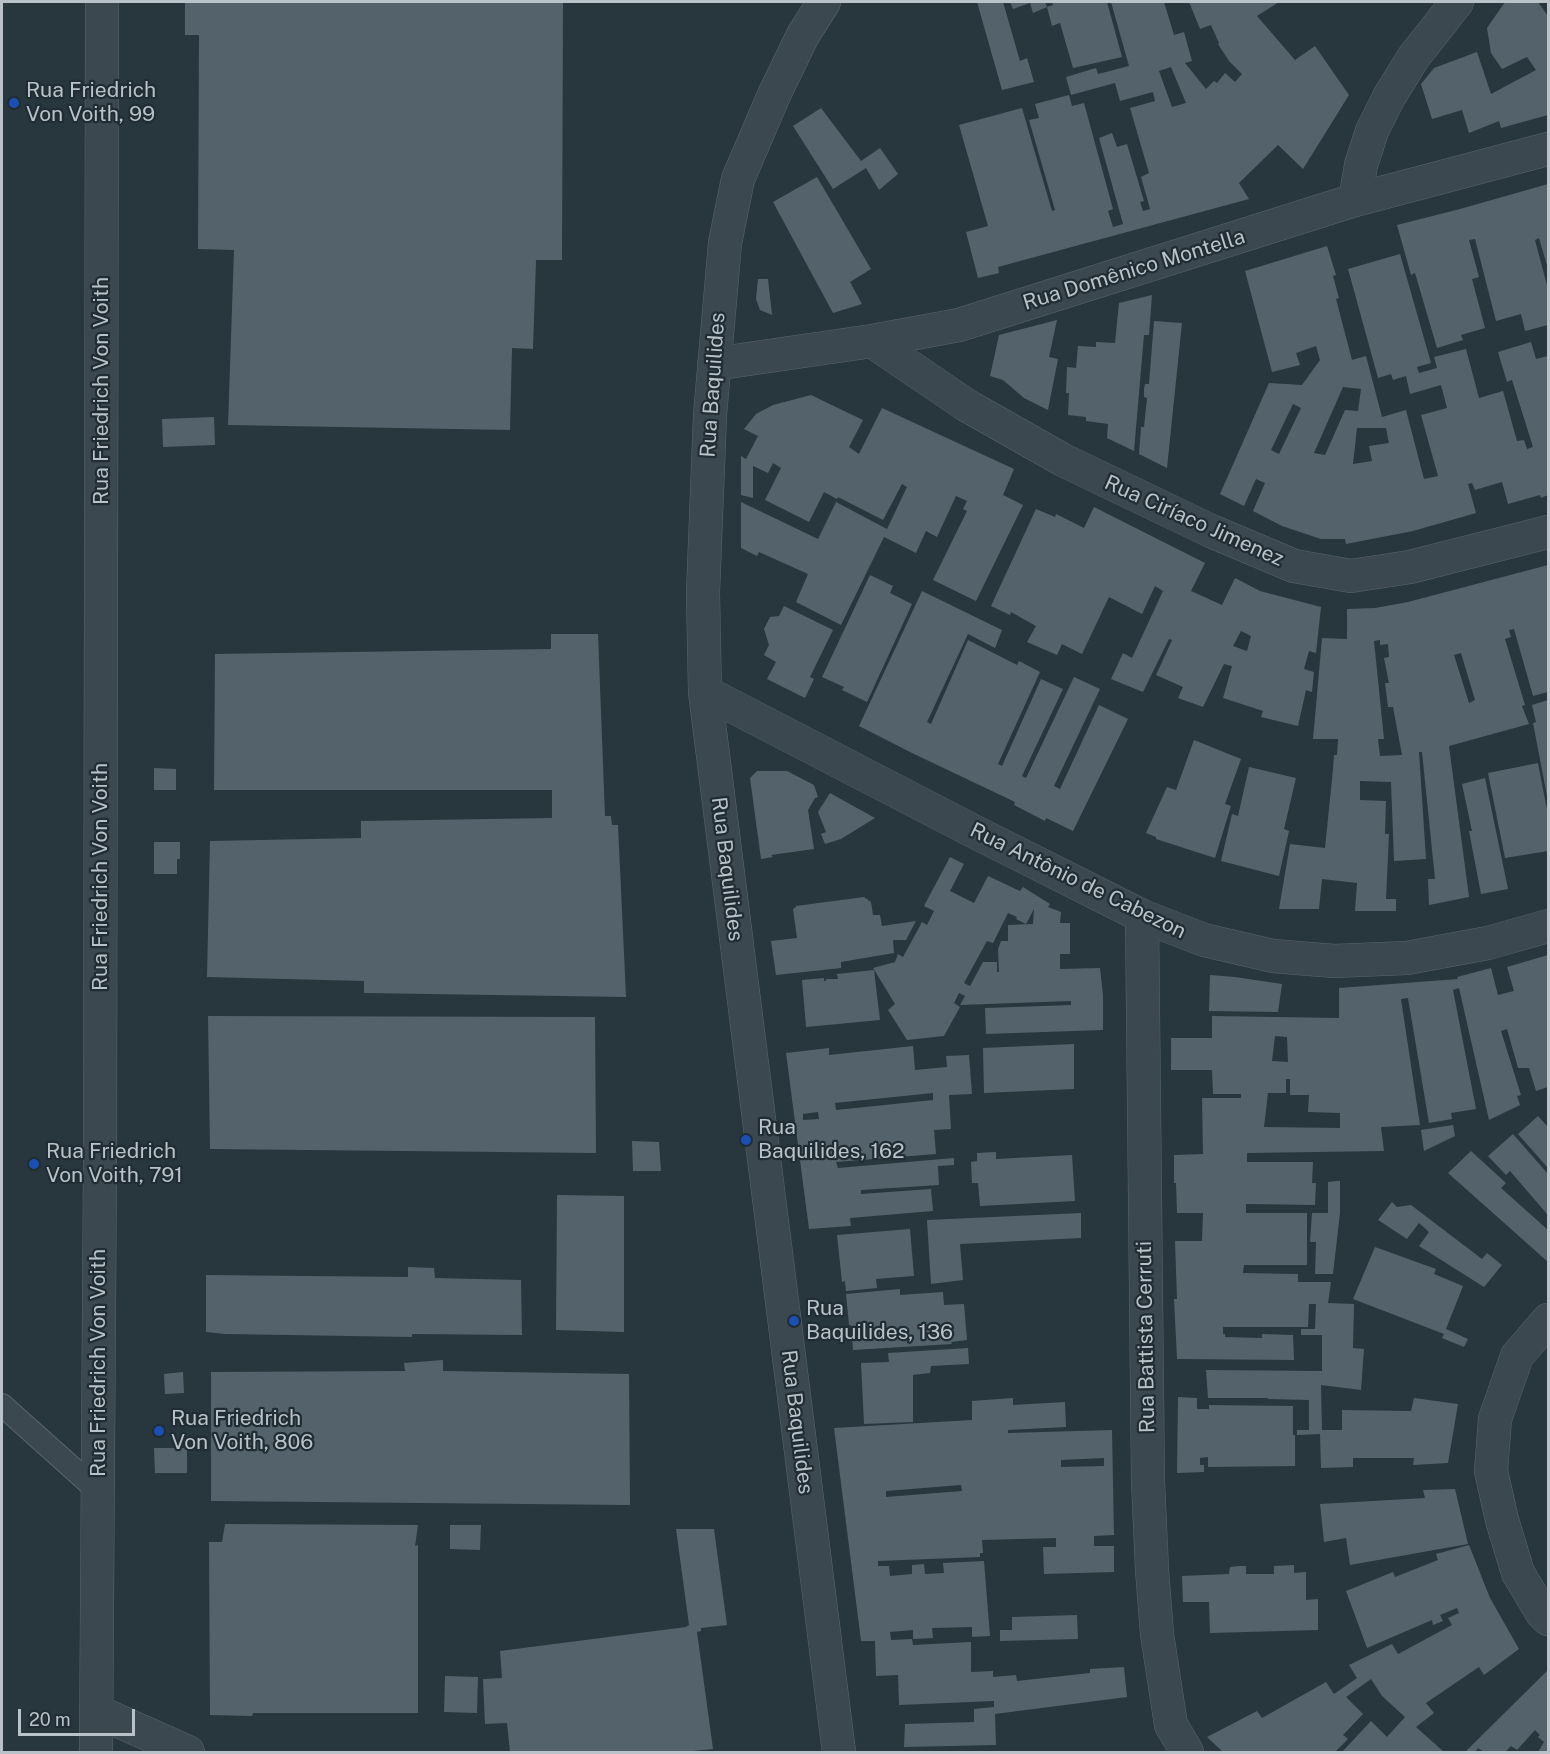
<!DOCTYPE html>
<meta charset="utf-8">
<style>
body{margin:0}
#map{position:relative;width:1550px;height:1754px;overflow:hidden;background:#28363e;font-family:"Public Sans",sans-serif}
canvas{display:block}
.frame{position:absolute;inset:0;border:3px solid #b9c2c9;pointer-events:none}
.scale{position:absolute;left:18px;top:1709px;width:117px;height:27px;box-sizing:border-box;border:3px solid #b9c2c9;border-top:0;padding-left:8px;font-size:18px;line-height:21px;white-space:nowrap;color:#b9c2c9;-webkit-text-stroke:4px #212d34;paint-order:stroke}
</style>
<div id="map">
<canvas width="1550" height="1754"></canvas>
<div class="frame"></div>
<div class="scale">20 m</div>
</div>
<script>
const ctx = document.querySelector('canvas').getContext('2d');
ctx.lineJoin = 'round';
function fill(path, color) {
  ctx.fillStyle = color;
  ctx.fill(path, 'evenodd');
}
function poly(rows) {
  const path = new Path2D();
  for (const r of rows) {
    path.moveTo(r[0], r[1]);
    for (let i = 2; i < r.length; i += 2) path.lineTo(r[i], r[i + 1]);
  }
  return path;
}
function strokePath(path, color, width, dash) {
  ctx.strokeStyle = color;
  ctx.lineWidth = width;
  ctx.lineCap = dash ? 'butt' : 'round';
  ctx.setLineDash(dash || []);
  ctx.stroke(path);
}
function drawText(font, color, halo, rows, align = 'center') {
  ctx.font = font + ' "Public Sans",sans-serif';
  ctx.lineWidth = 4.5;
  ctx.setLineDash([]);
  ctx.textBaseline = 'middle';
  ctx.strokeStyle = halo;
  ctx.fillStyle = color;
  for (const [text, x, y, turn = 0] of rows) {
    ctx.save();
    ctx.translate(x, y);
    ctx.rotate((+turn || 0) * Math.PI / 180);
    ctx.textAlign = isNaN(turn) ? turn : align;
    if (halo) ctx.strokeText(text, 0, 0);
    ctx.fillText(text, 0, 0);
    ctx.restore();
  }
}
const building = poly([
 [200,2,563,2,562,260,536,260,533,349,512,348,510,430,228,425,234,250,198,249,199,35,185,35,185,3,200,3],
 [977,2,1003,2,1020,61,1027,58,1034,82,1002,90],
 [1010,2,1045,2,1047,7,1033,13,1030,3,1013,9],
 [1052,2,1107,2,1122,57,1073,68,1060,23,1052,26,1047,7,1053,5],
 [1111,2,1164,2,1174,35,1184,32,1192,61,1185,63,1206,89,1214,81,1217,83,1225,73,1235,82,1242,74,1229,61,1218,44,1219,43,1211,25,1200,29,1189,2,1279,2,1257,16,1295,60,1315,46,1349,95,1303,169,1278,145,1239,183,1249,199,998,267,999,273,978,278,966,232,988,226,959,125,1022,108,1052,211,1055,210,1029,120,1039,118,1035,104,1069,95,1072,106,1084,103,1113,209,1108,211,1113,227,1123,224,1099,138,1112,133,1117,147,1127,144,1144,201,1140,202,1143,211,1150,209,1141,177,1149,173,1130,108,1155,101,1153,92,1120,101,1115,83,1071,95,1066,77,1096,68,1098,74,1129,66],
 [1171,67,1186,103,1172,107,1159,71],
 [1505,2,1538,2,1548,16,1548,115,1501,128,1499,121,1469,133,1462,110,1432,119,1421,84,1434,68,1477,52,1491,94,1536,70,1527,57,1502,69,1491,53,1487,28],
 [821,108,861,161,880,148,898,174,879,190,866,168,833,189,793,126],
 [817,177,871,269,850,282,862,304,833,313,773,202],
 [1548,184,1548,269,1539,238,1535,240,1548,289,1548,325,1525,331,1521,314,1496,321,1475,239,1469,240,1479,277,1472,279,1485,328,1461,335,1463,340,1437,348,1415,273,1411,275,1397,225,1460,209],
 [1327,246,1336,275,1333,276,1339,298,1336,299,1352,360,1366,356,1382,417,1406,410,1424,479,1438,476,1421,415,1447,408,1441,385,1410,394,1406,376,1393,380,1391,374,1378,378,1348,269,1400,254,1431,363,1417,367,1419,373,1437,368,1434,357,1466,349,1479,398,1503,391,1517,441,1524,440,1527,449,1533,447,1512,380,1507,382,1498,352,1531,342,1536,359,1548,356,1548,495,1541,498,1540,495,1508,504,1502,482,1475,490,1472,483,1468,484,1476,513,1413,531,1346,544,1345,539,1321,539,1282,526,1253,511,1265,483,1256,479,1244,506,1220,494,1269,383,1302,385,1320,360,1316,346,1296,353,1300,365,1272,372,1245,271],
 [1343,387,1361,389,1358,411,1345,410,1325,455,1314,453],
 [1293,404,1301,408,1279,454,1271,450],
 [1357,428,1386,428,1389,443,1369,446,1372,461,1353,464],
 [758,279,768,279,772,315,760,310,756,299],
 [1152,295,1149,335,1144,335,1134,451,1107,438,1108,424,1086,421,1086,417,1068,415,1069,393,1066,393,1067,367,1076,368,1078,346,1096,347,1096,342,1115,343,1119,303],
 [1057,320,1049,357,1058,359,1048,410,1024,398,1003,380,990,376,999,335],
 [1154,321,1182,323,1167,468,1139,454,1141,427,1144,427,1147,398,1144,397,1144,389,1145,384,1149,384],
 [811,395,863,420,849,447,859,454,882,408,1014,469,1003,495,1023,505,976,601,933,580,967,511,963,509,967,501,956,496,937,537,926,531,916,553,884,537,841,625,796,602,808,574,759,552,757,556,741,548,741,502,818,539,836,502,887,529,907,487,902,484,883,520,838,497,837,499,824,492,809,522,765,500,781,468,773,463,768,473,753,466,753,498,741,495,741,456,746,459,758,436,744,429,756,414,773,405],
 [214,417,215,445,163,447,162,419],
 [1094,507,1205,563,1191,591,1222,605,1235,578,1260,591,1321,607,1316,653,1309,651,1304,669,1314,672,1312,692,1306,690,1298,726,1261,717,1263,711,1223,698,1232,666,1224,664,1203,707,1178,698,1183,687,1156,675,1172,640,1169,639,1143,692,1111,679,1123,653,1132,658,1162,593,1163,591,1155,586,1142,614,1109,597,1082,654,1062,644,1057,655,1027,642,1036,626,1011,612,1010,615,991,606,1036,509,1055,517,1056,514,1084,528],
 [1241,631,1251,636,1247,651,1233,646],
 [1548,565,1548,692,1533,696,1514,629,1509,630,1511,637,1505,639,1525,705,1522,706,1529,724,1449,746,1469,897,1429,905,1428,879,1435,879,1422,752,1419,752,1426,859,1394,861,1391,782,1360,781,1360,800,1386,801,1385,834,1389,834,1386,899,1396,899,1396,911,1355,911,1357,883,1322,879,1319,909,1279,909,1290,844,1325,848,1333,769,1334,755,1337,755,1338,739,1313,739,1322,638,1347,639,1347,609,1375,608,1408,602],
 [1380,640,1380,645,1388,644,1389,657,1384,658,1389,683,1385,683,1388,707,1393,707,1402,755,1380,756,1378,739,1384,739,1374,641],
 [1461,653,1475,700,1469,703,1454,655],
 [870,575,893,586,890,593,912,604,867,702,842,690,844,687,822,677],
 [922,591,1002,630,995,648,968,634,927,722,931,724,968,640,1017,665,1019,661,1040,672,998,764,1002,766,1041,679,1063,689,1022,776,1026,778,1074,677,1100,689,1054,786,1060,789,1099,705,1128,719,1073,831,1046,818,1045,821,1014,805,1015,802,912,753,859,726],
 [784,606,833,630,810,677,814,679,805,698,767,679,776,662,764,655,769,645,764,629,770,617,779,616],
 [551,634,598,634,605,816,611,816,612,825,618,825,626,997,364,993,364,981,207,977,210,841,361,838,361,821,552,818,552,790,214,790,215,654,551,649],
 [1548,700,1548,795,1547,796,1533,723,1536,722,1532,705],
 [1194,740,1241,759,1225,804,1231,806,1215,858,1156,839,1156,837,1146,833,1167,787,1176,790],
 [1538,763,1548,815,1548,851,1505,858,1488,773],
 [1249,767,1296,778,1284,829,1289,831,1279,876,1221,861,1232,814,1238,816],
 [154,768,176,769,176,790,154,790],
 [757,771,787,771,814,785,818,797,815,798,808,810,814,849,771,855,773,857,761,859,750,778],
 [1485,778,1508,889,1481,894,1469,831,1472,831,1462,784],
 [830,793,875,818,841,839,825,844,821,834,826,832,818,812],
 [154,842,180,842,180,859,177,859,177,874,154,874],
 [950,857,964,864,950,891,974,903,988,876,1020,891,1023,887,1050,904,1048,907,1061,912,1060,923,1070,923,1070,954,1060,954,1060,969,1100,968,1103,995,1103,1030,986,1034,985,1008,1071,1005,1071,1001,960,1005,965,996,959,993,954,1003,960,1007,944,1036,907,1040,888,1010,895,1004,873,968,895,962,898,954,903,957,922,922,927,925,934,911,924,906],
 [1034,909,1033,924,1008,925,1008,941,1001,941,998,949,999,972,997,972,997,962,983,962,970,986,964,983,987,941,993,943,1008,913,1017,917,1016,919,1026,924],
 [864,897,871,902,873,915,880,915,882,926,916,921,906,940,893,940,894,953,841,962,841,968,776,975,771,941,797,938,793,909,796,907,796,906],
 [1548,955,1548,1087,1536,1091,1529,1068,1518,1068,1507,1029,1501,1031,1521,1095,1517,1096,1520,1105,1489,1120,1459,988,1453,990,1476,1109,1451,1113,1452,1119,1429,1123,1408,998,1401,999,1420,1125,1381,1127,1384,1151,1247,1153,1247,1162,1313,1162,1312,1183,1316,1183,1315,1205,1246,1204,1246,1213,1307,1213,1307,1265,1244,1265,1243,1273,1298,1274,1298,1282,1331,1282,1328,1303,1354,1304,1353,1348,1364,1349,1361,1390,1321,1385,1322,1430,1342,1430,1342,1410,1411,1411,1414,1398,1458,1404,1448,1463,1413,1465,1414,1458,1353,1458,1353,1467,1321,1468,1320,1434,1297,1435,1297,1430,1309,1430,1309,1400,1268,1399,1268,1398,1208,1398,1206,1370,1322,1371,1322,1335,1301,1335,1301,1329,1315,1329,1316,1304,1309,1304,1308,1327,1223,1327,1223,1334,1225,1334,1225,1337,1262,1338,1262,1334,1293,1335,1294,1360,1177,1359,1174,1299,1177,1299,1175,1241,1202,1241,1203,1213,1177,1213,1176,1183,1174,1183,1174,1155,1203,1154,1202,1098,1241,1098,1241,1094,1213,1094,1212,1070,1171,1070,1171,1038,1212,1038,1212,1016,1339,1018,1339,988,1458,979,1457,977,1491,968,1498,995,1514,991,1507,967],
 [1275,1036,1287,1037,1288,1062,1272,1061],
 [1286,1079,1290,1079,1290,1095,1309,1095,1308,1112,1340,1113,1340,1128,1264,1127,1268,1093,1286,1093],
 [874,970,880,1020,806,1027,802,980,824,978,824,981,826,981,826,979,838,979,837,974],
 [1210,975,1235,977,1282,984,1278,1012,1209,1011],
 [208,1016,595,1017,596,1153,210,1149],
 [1074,1044,1074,1089,984,1093,983,1048],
 [913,1046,915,1070,947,1067,946,1056,969,1055,972,1094,949,1095,951,1129,934,1130,936,1154,836,1162,838,1168,954,1158,954,1165,938,1166,939,1185,861,1190,861,1194,931,1189,933,1211,850,1218,851,1226,809,1229,786,1053,829,1048,829,1055],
 [933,1093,933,1100,836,1110,835,1103],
 [818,1112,819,1119,803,1120,803,1114],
 [1538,1116,1548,1127,1548,1168,1518,1134],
 [1453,1125,1455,1136,1424,1151,1421,1130],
 [1513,1134,1548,1174,1547,1214,1510,1171,1506,1175,1488,1156],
 [632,1141,659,1142,661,1171,633,1171],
 [1471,1151,1506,1183,1501,1188,1548,1230,1548,1262,1448,1173],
 [996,1152,996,1159,1072,1155,1075,1201,980,1206,978,1183,972,1183,971,1162,977,1161,977,1153],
 [1337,1181,1340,1181,1340,1213,1333,1274,1315,1274,1316,1242,1310,1242,1312,1213,1328,1213,1328,1182],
 [557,1195,624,1196,624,1332,556,1330],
 [1392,1202,1397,1207,1411,1205,1482,1259,1487,1253,1502,1265,1484,1287,1419,1246,1429,1232,1419,1223,1407,1239,1378,1220],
 [1081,1213,1081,1238,960,1244,963,1280,931,1284,927,1220],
 [910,1229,914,1276,876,1279,877,1288,846,1291,845,1281,842,1282,837,1235],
 [1375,1247,1436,1269,1434,1274,1463,1286,1446,1329,1468,1339,1464,1347,1442,1338,1444,1334,1353,1299],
 [408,1267,434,1268,435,1278,521,1280,522,1335,412,1334,412,1337,225,1334,206,1332,206,1275,408,1277],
 [900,1289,900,1295,943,1292,944,1305,964,1304,967,1340,951,1342,952,1344,853,1350,851,1325,849,1325,846,1294],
 [968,1348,969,1364,931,1366,930,1373,913,1375,913,1422,864,1424,861,1363,889,1362,888,1353],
 [443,1360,443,1371,629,1374,630,1505,211,1501,211,1372,405,1371,404,1363],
 [183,1372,184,1393,165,1394,164,1374],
 [1178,1397,1197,1398,1197,1409,1209,1409,1209,1405,1293,1406,1293,1435,1295,1435,1295,1466,1208,1467,1208,1457,1200,1458,1200,1465,1204,1465,1204,1472,1177,1473],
 [1013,1398,1013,1405,1065,1402,1066,1427,1008,1430,1008,1433,1112,1430,1114,1535,1094,1536,1094,1546,1114,1546,1114,1572,1044,1574,1043,1547,1056,1547,1056,1538,982,1540,983,1553,980,1553,980,1557,878,1561,878,1566,889,1566,890,1576,912,1574,912,1565,924,1564,925,1574,944,1573,943,1563,984,1561,990,1636,972,1637,972,1627,932,1628,933,1638,913,1639,913,1630,890,1632,891,1640,912,1639,913,1645,971,1642,971,1672,993,1671,993,1677,1016,1675,1017,1681,1090,1673,1090,1669,1124,1667,1127,1697,995,1714,996,1745,904,1747,905,1724,974,1722,974,1709,994,1707,994,1701,899,1705,898,1675,876,1676,875,1641,861,1641,834,1428,972,1420,972,1401],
 [1104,1458,1104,1466,1061,1467,1061,1460],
 [961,1485,962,1491,886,1497,886,1491],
 [154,1448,187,1448,187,1473,155,1473],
 [1455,1489,1468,1544,1350,1565,1346,1538,1324,1542,1320,1504,1425,1498,1423,1490],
 [225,1524,418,1525,415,1546,418,1545,418,1713,253,1713,252,1716,210,1715,209,1542,222,1542],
 [450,1525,481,1525,480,1550,450,1549],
 [676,1529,714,1529,727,1625,701,1628,701,1631,697,1632,713,1749,682,1752,510,1752,507,1723,485,1724,483,1679,502,1678,500,1651,686,1627,689,1625],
 [1469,1545,1490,1598,1519,1649,1484,1675,1479,1667,1426,1703,1434,1713,1416,1727,1444,1752,1342,1752,1371,1721,1387,1737,1405,1717,1382,1696,1371,1679,1346,1697,1363,1714,1343,1735,1348,1739,1335,1752,1223,1752,1207,1737,1257,1711,1262,1718,1326,1682,1334,1694,1357,1678,1349,1665,1392,1644,1398,1654,1452,1625,1448,1618,1459,1613,1457,1608,1440,1615,1443,1621,1433,1625,1432,1620,1367,1648,1346,1591,1393,1572,1395,1577,1438,1560,1436,1554],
 [1294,1565,1294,1573,1306,1572,1306,1600,1318,1599,1318,1630,1210,1633,1209,1602,1183,1602,1182,1576,1229,1574,1230,1567,1239,1566,1246,1566,1246,1574,1274,1574,1274,1566],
 [1077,1615,1078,1639,1000,1641,1000,1630,1012,1630,1012,1617],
 [1547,1671,1548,1673,1548,1752,1538,1752,1544,1742,1538,1737,1540,1735,1535,1730,1517,1750,1511,1746,1505,1752,1484,1752,1478,1748,1475,1752,1465,1752],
 [445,1676,478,1677,477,1713,444,1712]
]);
const service = poly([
 [2,1405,98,1491]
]);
const minor = poly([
 [824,2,803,35,774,95,738,179,725,243,710,415,703,593,705,692,839,1752],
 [1355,200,1361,165,1372,131,1389,97,1413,58,1457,2],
 [872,341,966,405,1063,460,1211,531,1294,566,1351,576,1410,567,1548,532],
 [714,364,872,341,959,325,1355,200,1548,149],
 [705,692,975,832,1142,916,1204,940,1273,956,1334,961,1407,958,1488,943,1548,926],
 [1142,916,1148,1481,1152,1570,1157,1634,1171,1725,1187,1752],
 [1548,1320,1517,1356,1495,1419,1491,1471,1502,1520,1518,1573,1542,1613,1548,1619],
 [96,1711,188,1752],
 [96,1752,100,1160,102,2]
]);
const markers = [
 [14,103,6,"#1a4fb4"],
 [746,1140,6,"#1a4fb4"],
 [34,1164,6,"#1a4fb4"],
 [794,1321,6,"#1a4fb4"],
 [159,1431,6,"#1a4fb4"]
];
const poiNames = [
 ["Rua Friedrich",26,91],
 ["Von Voith, 99",26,115],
 ["Rua",758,1128],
 ["Baquilides, 162",758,1152],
 ["Rua Friedrich",46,1152],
 ["Von Voith, 791",46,1176],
 ["Rua",806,1309],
 ["Baquilides, 136",806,1333],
 ["Rua Friedrich",171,1419],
 ["Von Voith, 806",171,1443]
];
const streetNames = [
 ["Rua Domênico Montella",1134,270,-17],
 ["Rua Baquilides",713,385,-86],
 ["Rua Friedrich Von Voith",102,391,-90],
 ["Rua Ciríaco Jimenez",1194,521,24],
 ["Rua Baquilides",727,869,83],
 ["Rua Friedrich Von Voith",101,877,-90],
 ["Rua Antônio de Cabezon",1078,881,26],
 ["Rua Battista Cerruti",1146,1337,-91],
 ["Rua Friedrich Von Voith",99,1363,-90],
 ["Rua Baquilides",797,1422,83]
];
fill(building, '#54636b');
strokePath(service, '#5a656c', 24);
strokePath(minor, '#5a656c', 34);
strokePath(service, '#3c484f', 22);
strokePath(minor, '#3c484f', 33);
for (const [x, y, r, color] of markers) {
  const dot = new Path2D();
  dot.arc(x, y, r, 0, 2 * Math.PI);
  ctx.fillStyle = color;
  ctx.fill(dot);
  strokePath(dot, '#212d34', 2);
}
drawText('21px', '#b9c2c9', '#212d34', poiNames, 'left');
drawText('21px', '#b9c2c9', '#212d34', streetNames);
</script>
